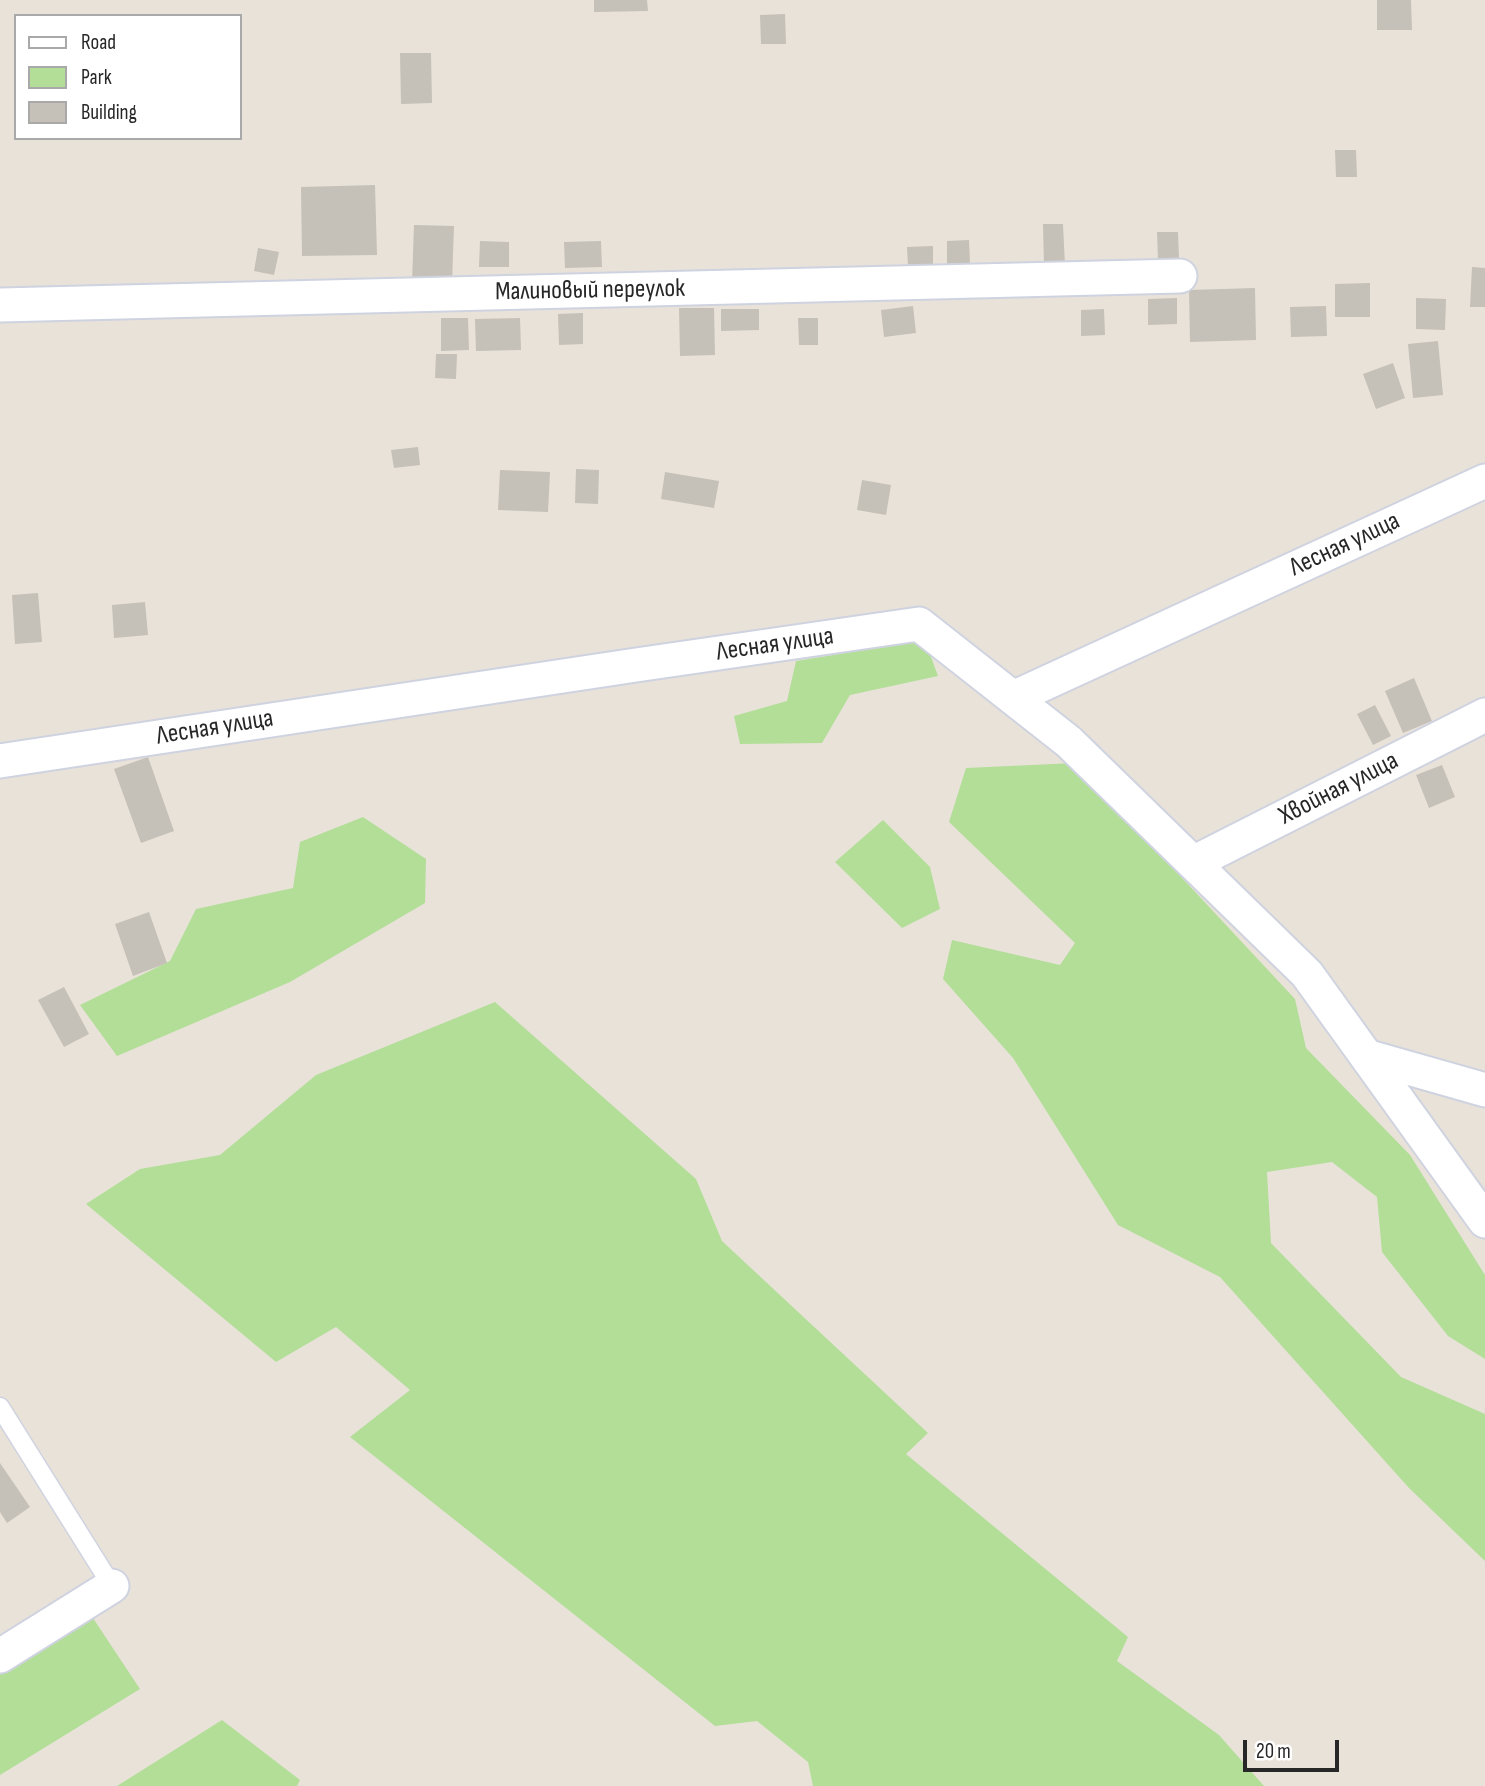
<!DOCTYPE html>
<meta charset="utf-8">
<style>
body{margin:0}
#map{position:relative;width:1485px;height:1786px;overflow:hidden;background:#e9e2d9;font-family:"Sofia Sans Condensed",sans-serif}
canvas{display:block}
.legend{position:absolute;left:14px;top:14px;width:228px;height:126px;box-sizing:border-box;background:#fff;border:2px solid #a9a9a9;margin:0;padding:9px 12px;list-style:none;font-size:21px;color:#272727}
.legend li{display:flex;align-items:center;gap:14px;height:35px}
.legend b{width:35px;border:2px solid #a9a9a9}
.scale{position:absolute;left:1243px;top:1740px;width:96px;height:32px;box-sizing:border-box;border:4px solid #272727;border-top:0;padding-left:9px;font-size:21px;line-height:24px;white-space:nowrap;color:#272727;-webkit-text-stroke:5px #fff;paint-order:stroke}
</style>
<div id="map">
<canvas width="1485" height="1786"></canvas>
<ul class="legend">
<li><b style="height:9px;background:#fff"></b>Road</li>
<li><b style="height:19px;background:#b2de98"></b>Park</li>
<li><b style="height:19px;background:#c5c0b8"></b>Building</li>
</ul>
<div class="scale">20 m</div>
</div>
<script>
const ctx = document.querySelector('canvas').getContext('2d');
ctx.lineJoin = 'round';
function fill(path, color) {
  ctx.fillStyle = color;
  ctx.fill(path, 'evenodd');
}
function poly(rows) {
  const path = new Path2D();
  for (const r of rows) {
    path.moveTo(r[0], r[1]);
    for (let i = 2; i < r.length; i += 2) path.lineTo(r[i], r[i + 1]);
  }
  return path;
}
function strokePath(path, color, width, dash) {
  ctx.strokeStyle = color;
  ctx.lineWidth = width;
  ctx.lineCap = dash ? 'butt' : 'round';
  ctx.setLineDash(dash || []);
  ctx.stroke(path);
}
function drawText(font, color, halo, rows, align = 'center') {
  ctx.font = font + ' "Sofia Sans Condensed",sans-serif';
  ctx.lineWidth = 5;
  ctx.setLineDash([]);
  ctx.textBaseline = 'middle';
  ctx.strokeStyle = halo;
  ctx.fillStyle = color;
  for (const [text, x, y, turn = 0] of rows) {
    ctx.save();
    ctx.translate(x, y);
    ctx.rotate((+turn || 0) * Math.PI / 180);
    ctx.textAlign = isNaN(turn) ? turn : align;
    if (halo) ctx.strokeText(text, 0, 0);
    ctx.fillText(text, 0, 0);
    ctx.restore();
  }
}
const green = poly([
 [925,640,938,676,850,695,822,743,740,744,734,716,787,701,796,661],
 [1075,763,1295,999,1306,1048,1410,1155,1485,1275,1485,1359,1448,1336,1382,1252,1377,1197,1332,1162,1267,1172,1271,1243,1401,1377,1485,1414,1485,1561,1409,1488,1220,1277,1118,1225,1013,1058,943,979,952,940,1060,965,1075,943,949,822,966,768],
 [363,817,426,859,425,903,290,982,117,1056,80,1005,170,961,196,909,293,888,300,842],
 [883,820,930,867,940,909,902,928,835,862],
 [495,1002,696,1179,722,1241,928,1433,906,1454,1128,1637,1117,1661,1219,1735,1264,1786,813,1786,808,1762,757,1721,715,1726,350,1437,410,1390,336,1327,276,1362,86,1204,140,1169,220,1155,316,1075],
 [87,1609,140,1689,0,1775,0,1640],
 [222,1720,300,1780,297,1786,117,1786]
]);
const building = poly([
 [594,0,647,0,648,11,594,12],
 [1377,0,1411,0,1412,30,1377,30],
 [785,14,786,44,761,44,760,15],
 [400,53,431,53,432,103,401,104],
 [1335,150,1356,150,1357,177,1336,177],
 [375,185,377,255,302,256,301,187],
 [1043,224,1063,224,1065,266,1044,267],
 [414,225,454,226,452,283,412,282],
 [1157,232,1178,232,1179,259,1158,260],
 [969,240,970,264,947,265,947,241],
 [480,241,509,242,509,267,479,267],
 [601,241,602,267,565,268,564,242],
 [933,246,933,266,908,266,907,247],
 [258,248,279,252,274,275,254,271],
 [1472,267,1485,268,1485,307,1470,307],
 [1370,283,1370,317,1335,317,1335,284],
 [1255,288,1256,340,1190,342,1189,290],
 [1177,298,1177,324,1148,325,1148,299],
 [1416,298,1446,299,1445,330,1416,329],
 [913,306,916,333,884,337,881,310],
 [1326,306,1327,336,1291,337,1290,307],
 [679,308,714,308,715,355,680,356],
 [721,309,759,309,759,330,721,331],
 [1104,309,1105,335,1081,336,1081,310],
 [583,313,583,344,559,345,558,314],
 [441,318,468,318,469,350,441,351],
 [520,318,521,350,476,351,475,319],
 [798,318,818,318,818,345,799,345],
 [1438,341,1443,395,1413,398,1408,344],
 [436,354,457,354,456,379,435,378],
 [1393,363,1405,398,1376,409,1363,374],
 [418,447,420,465,394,468,391,450],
 [576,469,599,470,598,504,575,503],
 [500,470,550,472,548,512,498,510],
 [665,472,719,481,714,508,661,499],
 [862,480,891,485,886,515,857,510],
 [38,593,42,642,15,644,12,595],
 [145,602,148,635,114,638,112,605],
 [1414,678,1432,721,1403,733,1385,691],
 [1375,705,1391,736,1373,745,1357,714],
 [148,757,174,831,141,843,114,769],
 [1442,765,1455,797,1429,808,1416,775],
 [149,912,167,963,133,976,115,924],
 [64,987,89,1034,64,1047,38,1000],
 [0,1463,30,1507,7,1523,0,1512]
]);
const service = poly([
 [0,1407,112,1586]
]);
const minor = poly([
 [0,305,1180,276],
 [1013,698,1485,481],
 [0,761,636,665,919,624,1069,742,1307,974,1485,1221],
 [1193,863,1485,715],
 [1366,1056,1485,1090],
 [0,1656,112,1586]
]);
const streetNames = [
 ["Малиновый переулок",590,291,-1],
 ["Лесная улица",1345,545,-25],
 ["Лесная улица",775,645,-8],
 ["Лесная улица",215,728,-9],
 ["Хвойная улица",1339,789,-27]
];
fill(green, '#b2de98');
fill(building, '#c5c0b8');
strokePath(service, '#cfd3e0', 21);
strokePath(minor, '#cfd3e0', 37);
strokePath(service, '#fff', 18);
strokePath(minor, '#fff', 33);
drawText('26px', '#272727', '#fff', streetNames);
</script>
